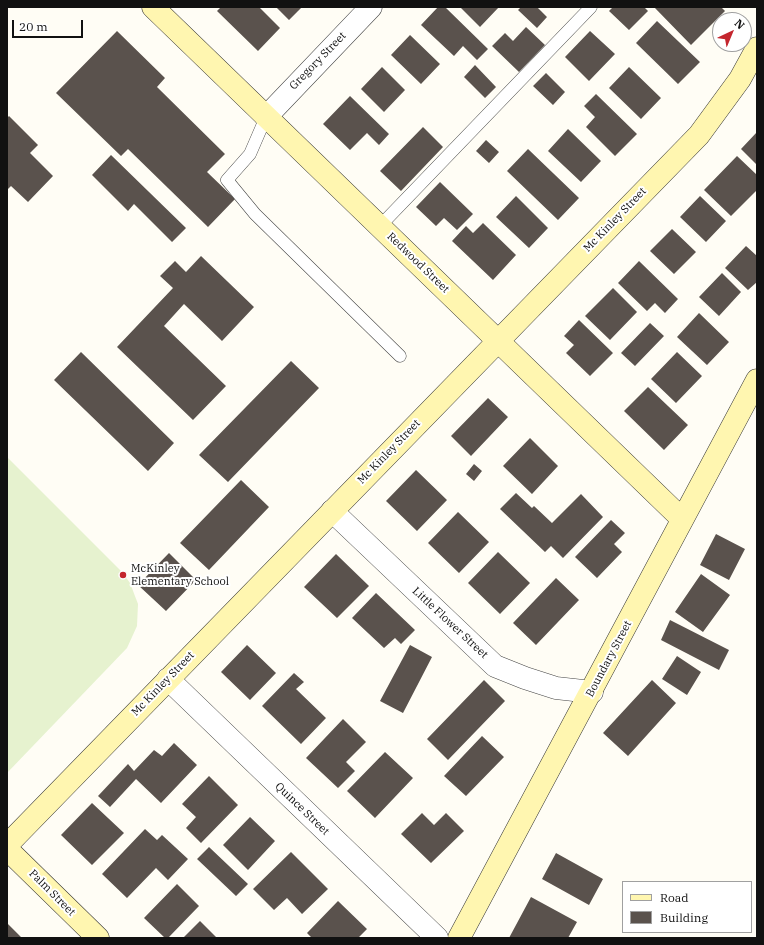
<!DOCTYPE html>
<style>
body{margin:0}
#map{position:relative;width:764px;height:945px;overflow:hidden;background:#fffdf5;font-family:"IBM Plex Serif",serif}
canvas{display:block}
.frame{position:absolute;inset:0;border:8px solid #111;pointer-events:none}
.legend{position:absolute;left:622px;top:881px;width:130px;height:52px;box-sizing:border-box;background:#fff;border:1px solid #a0a0a0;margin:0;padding:5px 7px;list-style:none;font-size:12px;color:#111}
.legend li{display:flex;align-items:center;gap:8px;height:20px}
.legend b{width:20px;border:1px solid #a0a0a0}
.north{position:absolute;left:712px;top:12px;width:40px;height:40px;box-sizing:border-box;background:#fff;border:1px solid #a0a0a0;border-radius:50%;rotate:44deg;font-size:11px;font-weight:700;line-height:16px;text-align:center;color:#111}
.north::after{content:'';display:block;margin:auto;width:14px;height:18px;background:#c4262e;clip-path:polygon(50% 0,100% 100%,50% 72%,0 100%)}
.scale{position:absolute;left:12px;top:20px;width:71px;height:18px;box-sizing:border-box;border:2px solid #111;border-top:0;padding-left:5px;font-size:12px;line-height:14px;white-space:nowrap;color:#111;-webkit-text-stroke:3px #fff;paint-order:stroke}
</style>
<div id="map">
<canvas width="764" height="945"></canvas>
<div class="frame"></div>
<ul class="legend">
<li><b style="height:5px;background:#fff6b0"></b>Road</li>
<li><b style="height:11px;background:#5a524d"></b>Building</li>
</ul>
<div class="north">N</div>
<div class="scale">20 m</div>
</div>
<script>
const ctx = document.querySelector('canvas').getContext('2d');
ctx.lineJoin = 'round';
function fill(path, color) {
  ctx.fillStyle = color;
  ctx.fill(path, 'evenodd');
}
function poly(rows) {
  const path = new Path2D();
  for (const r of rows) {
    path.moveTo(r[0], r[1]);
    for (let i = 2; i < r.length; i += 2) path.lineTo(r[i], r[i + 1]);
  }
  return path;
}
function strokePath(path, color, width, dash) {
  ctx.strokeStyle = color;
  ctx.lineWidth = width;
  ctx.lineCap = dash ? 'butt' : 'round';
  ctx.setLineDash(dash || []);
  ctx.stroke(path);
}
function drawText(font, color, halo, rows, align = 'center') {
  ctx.font = font + ' "IBM Plex Serif",serif';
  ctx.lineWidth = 4;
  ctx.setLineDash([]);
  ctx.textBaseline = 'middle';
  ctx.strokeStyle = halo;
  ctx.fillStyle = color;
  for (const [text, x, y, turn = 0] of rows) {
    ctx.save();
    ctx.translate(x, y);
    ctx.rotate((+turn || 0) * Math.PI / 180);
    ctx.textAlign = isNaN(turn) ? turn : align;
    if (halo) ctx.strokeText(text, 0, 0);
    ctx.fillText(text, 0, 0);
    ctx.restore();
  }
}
const pitch = poly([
 [7,457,122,572,130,583,138,604,137,626,127,648,7,773]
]);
const building = poly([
 [221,7,259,7,280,28,258,51,217,11],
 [276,7,302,7,289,20],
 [438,7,445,7,488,49,477,60,463,46,454,56,421,25],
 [460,7,499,7,480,27],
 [521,7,537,7,547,17,537,28,518,10],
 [613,7,644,7,648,11,629,30,609,11],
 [654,7,721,7,725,11,691,45],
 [657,21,700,62,678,84,636,43],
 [526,27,545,45,519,72,492,46,505,33,513,41],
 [117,31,165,78,157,87,225,154,207,172,235,199,208,227,128,149,121,156,56,93],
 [590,31,615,54,589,81,565,57],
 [410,35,440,64,421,84,391,55],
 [475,65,496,87,485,98,464,77],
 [382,67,405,90,384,112,361,89],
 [629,67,661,98,641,119,609,88],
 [546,73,565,92,553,105,533,86],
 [596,94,637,134,615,156,586,127,595,117,584,106],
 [350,96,389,134,379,145,367,133,350,150,323,124],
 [9,116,38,145,30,153,53,176,28,202,11,186,7,190,7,118],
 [423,127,443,147,401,191,380,171],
 [568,129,601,161,581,182,548,151],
 [757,132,757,165,741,149],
 [486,140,499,152,489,163,476,151],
 [528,149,579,198,558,220,507,171],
 [111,155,186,228,172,242,134,204,128,211,92,175],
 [737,156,757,175,757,190,731,216,704,190],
 [440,182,473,214,457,230,444,218,436,226,416,207],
 [516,196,548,228,529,248,496,217],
 [700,196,726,221,706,242,680,217],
 [483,223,516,255,493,280,452,241,466,226,473,233],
 [672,229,696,252,674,274,650,251],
 [746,246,757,256,757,282,748,290,725,268],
 [201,256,254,307,222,341,184,304,164,326,226,386,193,420,117,347,173,288,160,276,175,261,186,272],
 [639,261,678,299,665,313,655,303,647,311,618,283],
 [722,273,741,292,719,316,699,297],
 [613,288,637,312,610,340,585,316],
 [699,313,729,342,707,365,677,337],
 [579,320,613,353,590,376,566,353,574,345,564,336],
 [650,323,664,336,635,366,621,353],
 [81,352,174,443,148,471,54,380],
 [677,352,702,376,676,403,651,379],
 [291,361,319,388,228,482,199,455],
 [648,387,688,425,664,450,624,411],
 [488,398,508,417,471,456,451,436],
 [530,438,558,466,532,494,503,466],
 [474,464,482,471,474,481,466,474],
 [416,470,447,500,417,531,386,501],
 [241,480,269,507,209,570,180,543],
 [516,493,532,508,534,506,552,523,581,494,603,517,563,558,551,546,545,552,500,509],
 [458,512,489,542,459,573,428,543],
 [611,520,625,533,614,544,622,552,597,578,575,557],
 [716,534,745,549,729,580,700,565],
 [498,552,530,583,500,614,468,583],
 [169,553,196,580,166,611,138,585],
 [336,554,369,586,337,618,304,587],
 [701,574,730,595,703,632,675,612],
 [556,578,579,600,536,645,513,623],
 [376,593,415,630,401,644,395,638,384,648,352,618],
 [670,620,729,650,719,670,661,640],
 [247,645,276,673,250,700,221,672],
 [410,645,432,657,403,713,380,701],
 [677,656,701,672,687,695,662,679],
 [294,673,304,682,296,689,326,718,301,744,262,706],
 [484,680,505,701,448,760,427,739],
 [652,680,676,703,628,756,603,733],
 [343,719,366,742,346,762,355,771,338,788,306,758],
 [482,736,504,757,466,796,444,776],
 [174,743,197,765,161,803,136,779,110,807,98,796,128,764,134,771,154,750,162,756],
 [385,752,413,778,375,818,347,791],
 [209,776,238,805,201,843,186,828,196,817,182,804],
 [92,803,124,833,92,865,61,835],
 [422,813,434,825,446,813,464,831,431,863,401,834],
 [250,817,275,841,248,870,223,845],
 [145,829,157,840,162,835,188,859,168,880,156,868,127,898,102,874],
 [209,847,248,884,236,896,197,859],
 [291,852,328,889,302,914,287,898,274,910,253,889],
 [556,853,603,879,589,905,542,879],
 [177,884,199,906,168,938,165,938,144,918],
 [531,897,577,922,568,938,509,938],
 [338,901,367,929,358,938,312,938,307,933],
 [200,921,217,938,183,938],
 [7,923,22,938,7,938]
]);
const lane = poly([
 [266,117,250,154,227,180,255,214,400,356],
 [380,226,591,7]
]);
const street = poly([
 [266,117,371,7],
 [332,511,495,666,525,678,556,688,592,692],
 [168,679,437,938]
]);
const secondary = poly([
 [153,7,682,519],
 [7,845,699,135,740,79,757,48],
 [7,849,98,938],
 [459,938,757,380]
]);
const markers = [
 [123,575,4,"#c4262e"]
];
const streetNames = [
 ["Gregory Street",318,61,-46],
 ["Mc Kinley Street",615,220,-46],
 ["Redwood Street",418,263,44],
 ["Mc Kinley Street",389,452,-46],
 ["Little Flower Street",450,623,43],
 ["Boundary Street",609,659,-62],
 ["Mc Kinley Street",163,684,-46],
 ["Quince Street",302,809,44],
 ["Palm Street",52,893,45]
];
const poiNames = [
 ["McKinley",131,569],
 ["Elementary School",131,582]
];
fill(pitch, '#e6f2cf');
fill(building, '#5a524d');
strokePath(lane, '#444', 13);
strokePath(street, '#444', 23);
strokePath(secondary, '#333', 23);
strokePath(lane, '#fff', 12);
strokePath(street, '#fff', 22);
strokePath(secondary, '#fff6b0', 22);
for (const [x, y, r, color] of markers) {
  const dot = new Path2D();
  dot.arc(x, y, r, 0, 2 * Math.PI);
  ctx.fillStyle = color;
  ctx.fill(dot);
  strokePath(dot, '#fff', 1.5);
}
drawText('11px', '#111', '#fff', streetNames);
drawText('11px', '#111', '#fff', poiNames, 'left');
</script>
